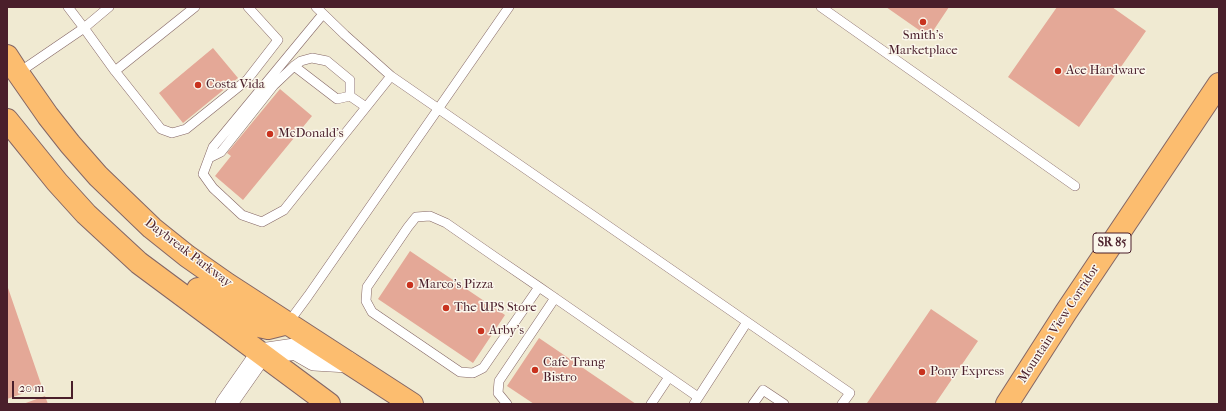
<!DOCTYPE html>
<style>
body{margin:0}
#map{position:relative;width:1226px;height:411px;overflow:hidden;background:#f0ead2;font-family:"IM FELL French Canon",serif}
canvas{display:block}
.frame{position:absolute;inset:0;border:8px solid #4a1f2b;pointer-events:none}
.scale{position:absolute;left:12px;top:381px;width:61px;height:18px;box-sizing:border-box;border:2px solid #4a1f2b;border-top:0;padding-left:5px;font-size:12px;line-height:14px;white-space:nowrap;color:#4a1f2b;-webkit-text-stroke:3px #fbf7ec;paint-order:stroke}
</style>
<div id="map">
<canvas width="1226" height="411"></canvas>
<div class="frame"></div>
<div class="scale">20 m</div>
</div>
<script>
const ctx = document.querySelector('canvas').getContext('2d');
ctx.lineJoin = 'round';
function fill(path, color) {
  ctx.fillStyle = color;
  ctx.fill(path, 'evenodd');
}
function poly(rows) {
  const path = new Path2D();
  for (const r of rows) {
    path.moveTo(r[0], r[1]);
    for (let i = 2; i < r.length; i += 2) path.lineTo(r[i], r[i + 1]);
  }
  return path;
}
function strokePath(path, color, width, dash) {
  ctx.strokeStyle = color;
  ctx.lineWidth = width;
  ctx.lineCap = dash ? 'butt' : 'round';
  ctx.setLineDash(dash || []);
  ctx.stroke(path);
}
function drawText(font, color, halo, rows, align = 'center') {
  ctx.font = font + ' "IM FELL French Canon",serif';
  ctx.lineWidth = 3;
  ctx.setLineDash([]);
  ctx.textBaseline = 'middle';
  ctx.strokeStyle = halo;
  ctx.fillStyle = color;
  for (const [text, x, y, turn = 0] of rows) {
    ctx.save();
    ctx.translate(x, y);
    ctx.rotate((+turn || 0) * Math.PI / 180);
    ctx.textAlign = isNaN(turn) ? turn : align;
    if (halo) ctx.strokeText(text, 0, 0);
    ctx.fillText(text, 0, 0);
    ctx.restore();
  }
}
const building = poly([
 [886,7,949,7,929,37],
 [1057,7,1112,7,1146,31,1079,127,1008,77],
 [213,48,238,78,183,123,159,93],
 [280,89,312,116,243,200,215,176,231,156,227,153],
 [410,251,505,315,473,363,378,299],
 [7,285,42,387,7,399],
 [931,309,978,341,935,404,869,404,867,403],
 [539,338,636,404,534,404,507,386],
 [45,396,48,404,23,404]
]);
const service = poly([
 [68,7,84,28,109,7],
 [316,7,345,35,391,76,850,393,842,404],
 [821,7,1075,186],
 [323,14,213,147,203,174,213,188,242,215,262,222,284,210,391,76],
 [294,66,337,99,350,96],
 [115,71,161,129,172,133,186,129,247,80,278,40,248,7],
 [18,73,84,28,115,71,195,7],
 [209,158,221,152,274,85,294,66,301,61,312,58,327,61,350,80,350,96,366,107],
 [539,287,483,368,473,373,460,372,372,312,366,301,367,287,408,227,416,217,430,216,446,223,495,257,539,287,555,298,698,397],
 [288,323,308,296,509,7],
 [507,404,498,393,499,381,555,298],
 [651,404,669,377],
 [694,404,747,322],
 [753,404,763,390,784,404]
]);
const tertiary = poly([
 [226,404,261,354,295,349,314,360,348,362]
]);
const primary = poly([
 [7,56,18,73,48,116,70,144,98,176,152,228,187,256,227,284,412,404],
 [7,120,57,182,86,214,139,263,329,404],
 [198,289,215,301,255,325,268,328,288,323]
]);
const trunk = poly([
 [1007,404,1066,312,1219,84]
]);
const markers = [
 [923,22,4,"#c8321e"],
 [1058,71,4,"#c8321e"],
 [198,85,4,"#c8321e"],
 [270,134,4,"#c8321e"],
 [410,285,4,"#c8321e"],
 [446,308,4,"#c8321e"],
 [481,331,4,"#c8321e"],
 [535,370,4,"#c8321e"],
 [922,372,4,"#c8321e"]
];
const shields = [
 [1112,243,38]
];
const shieldNames = [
 ["SR 85",1112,243]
];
const poiNames = [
 ["Smith's",923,36,"center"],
 ["Marketplace",923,51,"center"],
 ["Ace Hardware",1066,71],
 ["Costa Vida",206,85],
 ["McDonald's",278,134],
 ["Marco's Pizza",418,285],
 ["The UPS Store",454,308],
 ["Arby's",489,331],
 ["Cafe Trang",543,363],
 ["Bistro",543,378],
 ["Pony Express",930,372]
];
const streetNames = [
 ["Daybreak Parkway",188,253,37],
 ["Mountain View Corridor",1059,324,-57]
];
fill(building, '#e4a897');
strokePath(service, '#846665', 10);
strokePath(tertiary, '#846665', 22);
strokePath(primary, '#846665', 24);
strokePath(trunk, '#846665', 24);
strokePath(service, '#fff', 9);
strokePath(tertiary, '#fff', 21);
strokePath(primary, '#fcbd6f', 22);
strokePath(trunk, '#fcbd6f', 22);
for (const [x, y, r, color] of markers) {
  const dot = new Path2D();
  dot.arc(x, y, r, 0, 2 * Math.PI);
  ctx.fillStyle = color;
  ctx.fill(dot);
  strokePath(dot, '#fbf7ec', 1.5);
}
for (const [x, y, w] of shields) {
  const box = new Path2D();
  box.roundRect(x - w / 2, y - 10, w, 20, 3);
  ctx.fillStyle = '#fbf7ec';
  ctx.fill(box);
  strokePath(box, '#4a1f2b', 1);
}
drawText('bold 12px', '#4a1f2b', null, shieldNames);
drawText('13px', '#4a1f2b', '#fbf7ec', poiNames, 'left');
drawText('13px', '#4a1f2b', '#fbf7ec', streetNames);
</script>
